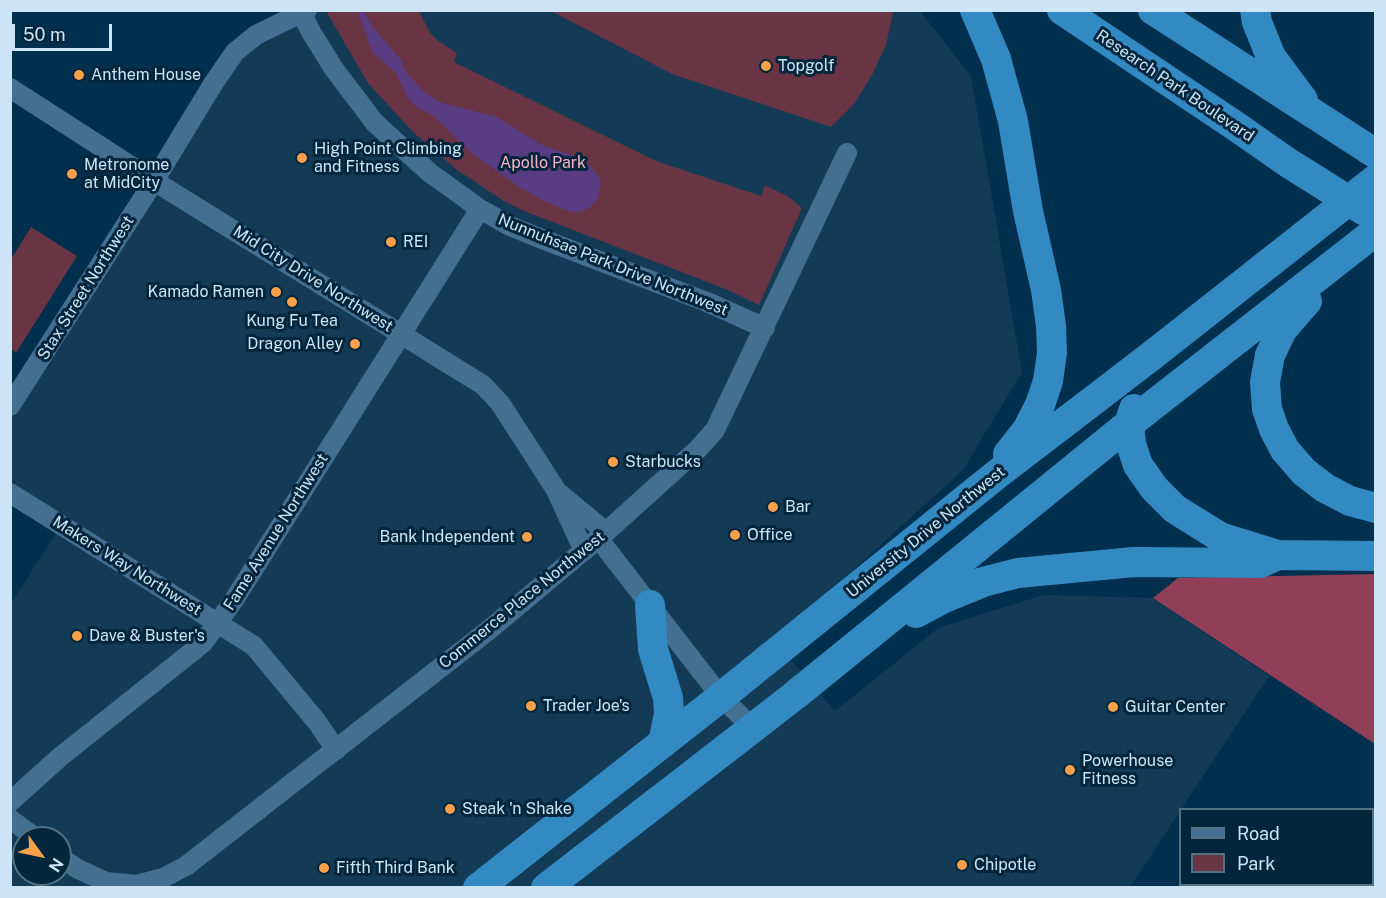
<!DOCTYPE html>
<style>
body{margin:0}
#map{position:relative;width:1386px;height:898px;overflow:hidden;background:#00304d;font-family:"Public Sans",sans-serif}
canvas{display:block}
.frame{position:absolute;inset:0;border:12px solid #cce4f6;pointer-events:none}
.legend{position:absolute;left:1179px;top:808px;width:195px;height:78px;box-sizing:border-box;background:#03263c;border:2px solid #537286;margin:0;padding:8px 10px;list-style:none;font-size:18px;color:#cce4f6}
.legend li{display:flex;align-items:center;gap:12px;height:30px}
.legend b{width:30px;border:2px solid #537286}
.north{position:absolute;left:12px;top:826px;width:60px;height:60px;box-sizing:border-box;background:#03263c;border:2px solid #537286;border-radius:50%;rotate:123deg;font-size:16px;font-weight:700;line-height:24px;text-align:center;color:#cce4f6}
.north::after{content:'';display:block;margin:auto;width:21px;height:27px;background:#f8a04b;clip-path:polygon(50% 0,100% 100%,50% 72%,0 100%)}
.scale{position:absolute;left:12px;top:24px;width:100px;height:27px;box-sizing:border-box;border:3px solid #cce4f6;border-top:0;padding-left:8px;font-size:18px;line-height:21px;white-space:nowrap;color:#cce4f6;-webkit-text-stroke:4px #03263c;paint-order:stroke}
</style>
<div id="map">
<canvas width="1386" height="898"></canvas>
<div class="frame"></div>
<ul class="legend">
<li><b style="height:8px;background:#436f90"></b>Road</li>
<li><b style="height:16px;background:#693444"></b>Park</li>
</ul>
<div class="north">N</div>
<div class="scale">50 m</div>
</div>
<script>
const ctx = document.querySelector('canvas').getContext('2d');
ctx.lineJoin = 'round';
function fill(path, color) {
  ctx.fillStyle = color;
  ctx.fill(path, 'evenodd');
}
function poly(rows) {
  const path = new Path2D();
  for (const r of rows) {
    path.moveTo(r[0], r[1]);
    for (let i = 2; i < r.length; i += 2) path.lineTo(r[i], r[i + 1]);
  }
  return path;
}
function strokePath(path, color, width, dash) {
  ctx.strokeStyle = color;
  ctx.lineWidth = width;
  ctx.lineCap = dash ? 'butt' : 'round';
  ctx.setLineDash(dash || []);
  ctx.stroke(path);
}
function drawText(font, color, halo, rows, align = 'center') {
  ctx.font = font + ' "Public Sans",sans-serif';
  ctx.lineWidth = 6;
  ctx.setLineDash([]);
  ctx.textBaseline = 'middle';
  ctx.strokeStyle = halo;
  ctx.fillStyle = color;
  for (const [text, x, y, turn = 0] of rows) {
    ctx.save();
    ctx.translate(x, y);
    ctx.rotate((+turn || 0) * Math.PI / 180);
    ctx.textAlign = isNaN(turn) ? turn : align;
    if (halo) ctx.strokeText(text, 0, 0);
    ctx.fillText(text, 0, 0);
    ctx.restore();
  }
}
const built = poly([
 [318,11,920,11,971,76,1022,372,963,470,775,641,835,711,938,628,1043,595,1153,598,1269,676,1130,887,11,887,11,604,64,520,11,485,10,416,226,75,247,49,292,23],
 [24,838,60,838,60,874,24,874]
]);
const green = poly([
 [890,10,893,13,886,45,872,75,854,104,831,127,672,74,551,11],
 [326,11,419,11,430,33,437,40,457,53,454,62,656,161,761,196,765,185,789,197,802,208,759,305,728,290,524,211,502,200,456,169,413,132,368,83],
 [31,227,77,256,16,353,11,349,11,259]
]);
const forest = poly([
 [1375,574,1375,744,1153,598,1178,578]
]);
const water = poly([
 [358,11,364,11,372,26,402,61,403,68,422,90,439,102,497,117,542,145,577,157,590,166,599,176,601,186,597,200,590,207,580,212,573,212,563,209,546,202,518,186,472,154,434,116,415,106,408,98,396,73,372,52]
]);
const minor = poly([
 [300,10,311,32,334,69,375,123,430,173,480,209,510,226,542,239,707,302,765,328],
 [10,88,154,181,483,385,500,403,556,490,584,551],
 [10,406,154,181,213,84,235,52,256,35,307,10],
 [10,493,254,646,317,722,336,750],
 [560,494,606,532],
 [598,538,721,697,753,728],
 [10,802,60,757,203,643,234,600,480,209],
 [10,819,36,838],
 [60,857,78,869,106,882,137,885,163,878,186,866,490,629,606,532,697,450,715,430,847,153]
]);
const highway = poly([
 [975,10,996,59,1013,121,1028,211,1046,290,1051,326,1052,353,1048,381,1040,405,1027,430,1008,454],
 [1062,10,1234,125,1287,162,1365,211],
 [1153,10,1376,154],
 [1255,10,1257,22,1271,57,1303,100],
 [1307,301,1282,330,1270,355,1265,382,1267,409,1274,429,1285,450,1304,472,1325,488,1350,501,1376,508],
 [1134,409,1129,424,1131,444,1138,465,1154,488,1175,509,1220,537,1278,555,1376,556],
 [650,605,653,649,668,698,669,714,663,743],
 [916,613,944,598,983,582,1018,573,1134,562,1260,563,1278,555],
 [478,888,721,697,996,475,1150,357,1376,179],
 [546,888,794,696,1129,424,1376,231]
]);
const markers = [
 [766,66,6,"#f8a04b"],
 [79,75,6,"#f8a04b"],
 [302,158,6,"#f8a04b"],
 [72,174,6,"#f8a04b"],
 [391,242,6,"#f8a04b"],
 [276,292,6,"#f8a04b"],
 [292,302,6,"#f8a04b"],
 [355,344,6,"#f8a04b"],
 [613,462,6,"#f8a04b"],
 [773,507,6,"#f8a04b"],
 [735,535,6,"#f8a04b"],
 [527,537,6,"#f8a04b"],
 [77,636,6,"#f8a04b"],
 [531,706,6,"#f8a04b"],
 [1113,707,6,"#f8a04b"],
 [1070,770,6,"#f8a04b"],
 [450,809,6,"#f8a04b"],
 [962,865,6,"#f8a04b"],
 [324,868,6,"#f8a04b"]
];
const poiNames = [
 ["Topgolf",778,66],
 ["Anthem House",91,75],
 ["High Point Climbing",314,149],
 ["and Fitness",314,167],
 ["Metronome",84,165],
 ["at MidCity",84,183],
 ["REI",403,242],
 ["Kamado Ramen",264,292,"right"],
 ["Kung Fu Tea",292,321,"center"],
 ["Dragon Alley",343,344,"right"],
 ["Starbucks",625,462],
 ["Bar",785,507],
 ["Office",747,535],
 ["Bank Independent",515,537,"right"],
 ["Dave & Buster's",89,636],
 ["Trader Joe's",543,706],
 ["Guitar Center",1125,707],
 ["Powerhouse",1082,761],
 ["Fitness",1082,779],
 ["Steak 'n Shake",462,809],
 ["Chipotle",974,865],
 ["Fifth Third Bank",336,868]
];
const streetNames = [
 ["Research Park Boulevard",1175,86,34],
 ["Nunnuhsae Park Drive Northwest",613,265,22],
 ["Mid City Drive Northwest",313,279,32],
 ["Stax Street Northwest",86,288,-58],
 ["Fame Avenue Northwest",276,532,-58],
 ["University Drive Northwest",926,532,-39],
 ["Makers Way Northwest",127,566,32],
 ["Commerce Place Northwest",522,600,-39]
];
const parkNames = [
 ["Apollo Park",543,163]
];
fill(built, '#133b56');
fill(green, '#693444');
fill(forest, '#913e59');
fill(water, '#5a3c82');
strokePath(minor, '#436f90', 20);
strokePath(highway, '#3389c2', 30);
for (const [x, y, r, color] of markers) {
  const dot = new Path2D();
  dot.arc(x, y, r, 0, 2 * Math.PI);
  ctx.fillStyle = color;
  ctx.fill(dot);
  strokePath(dot, '#03263c', 2);
}
drawText('16px', '#cce4f6', '#03263c', poiNames, 'left');
drawText('16px', '#cce4f6', '#03263c', streetNames);
drawText('16px', '#fab1c4', '#03263c', parkNames);
</script>
